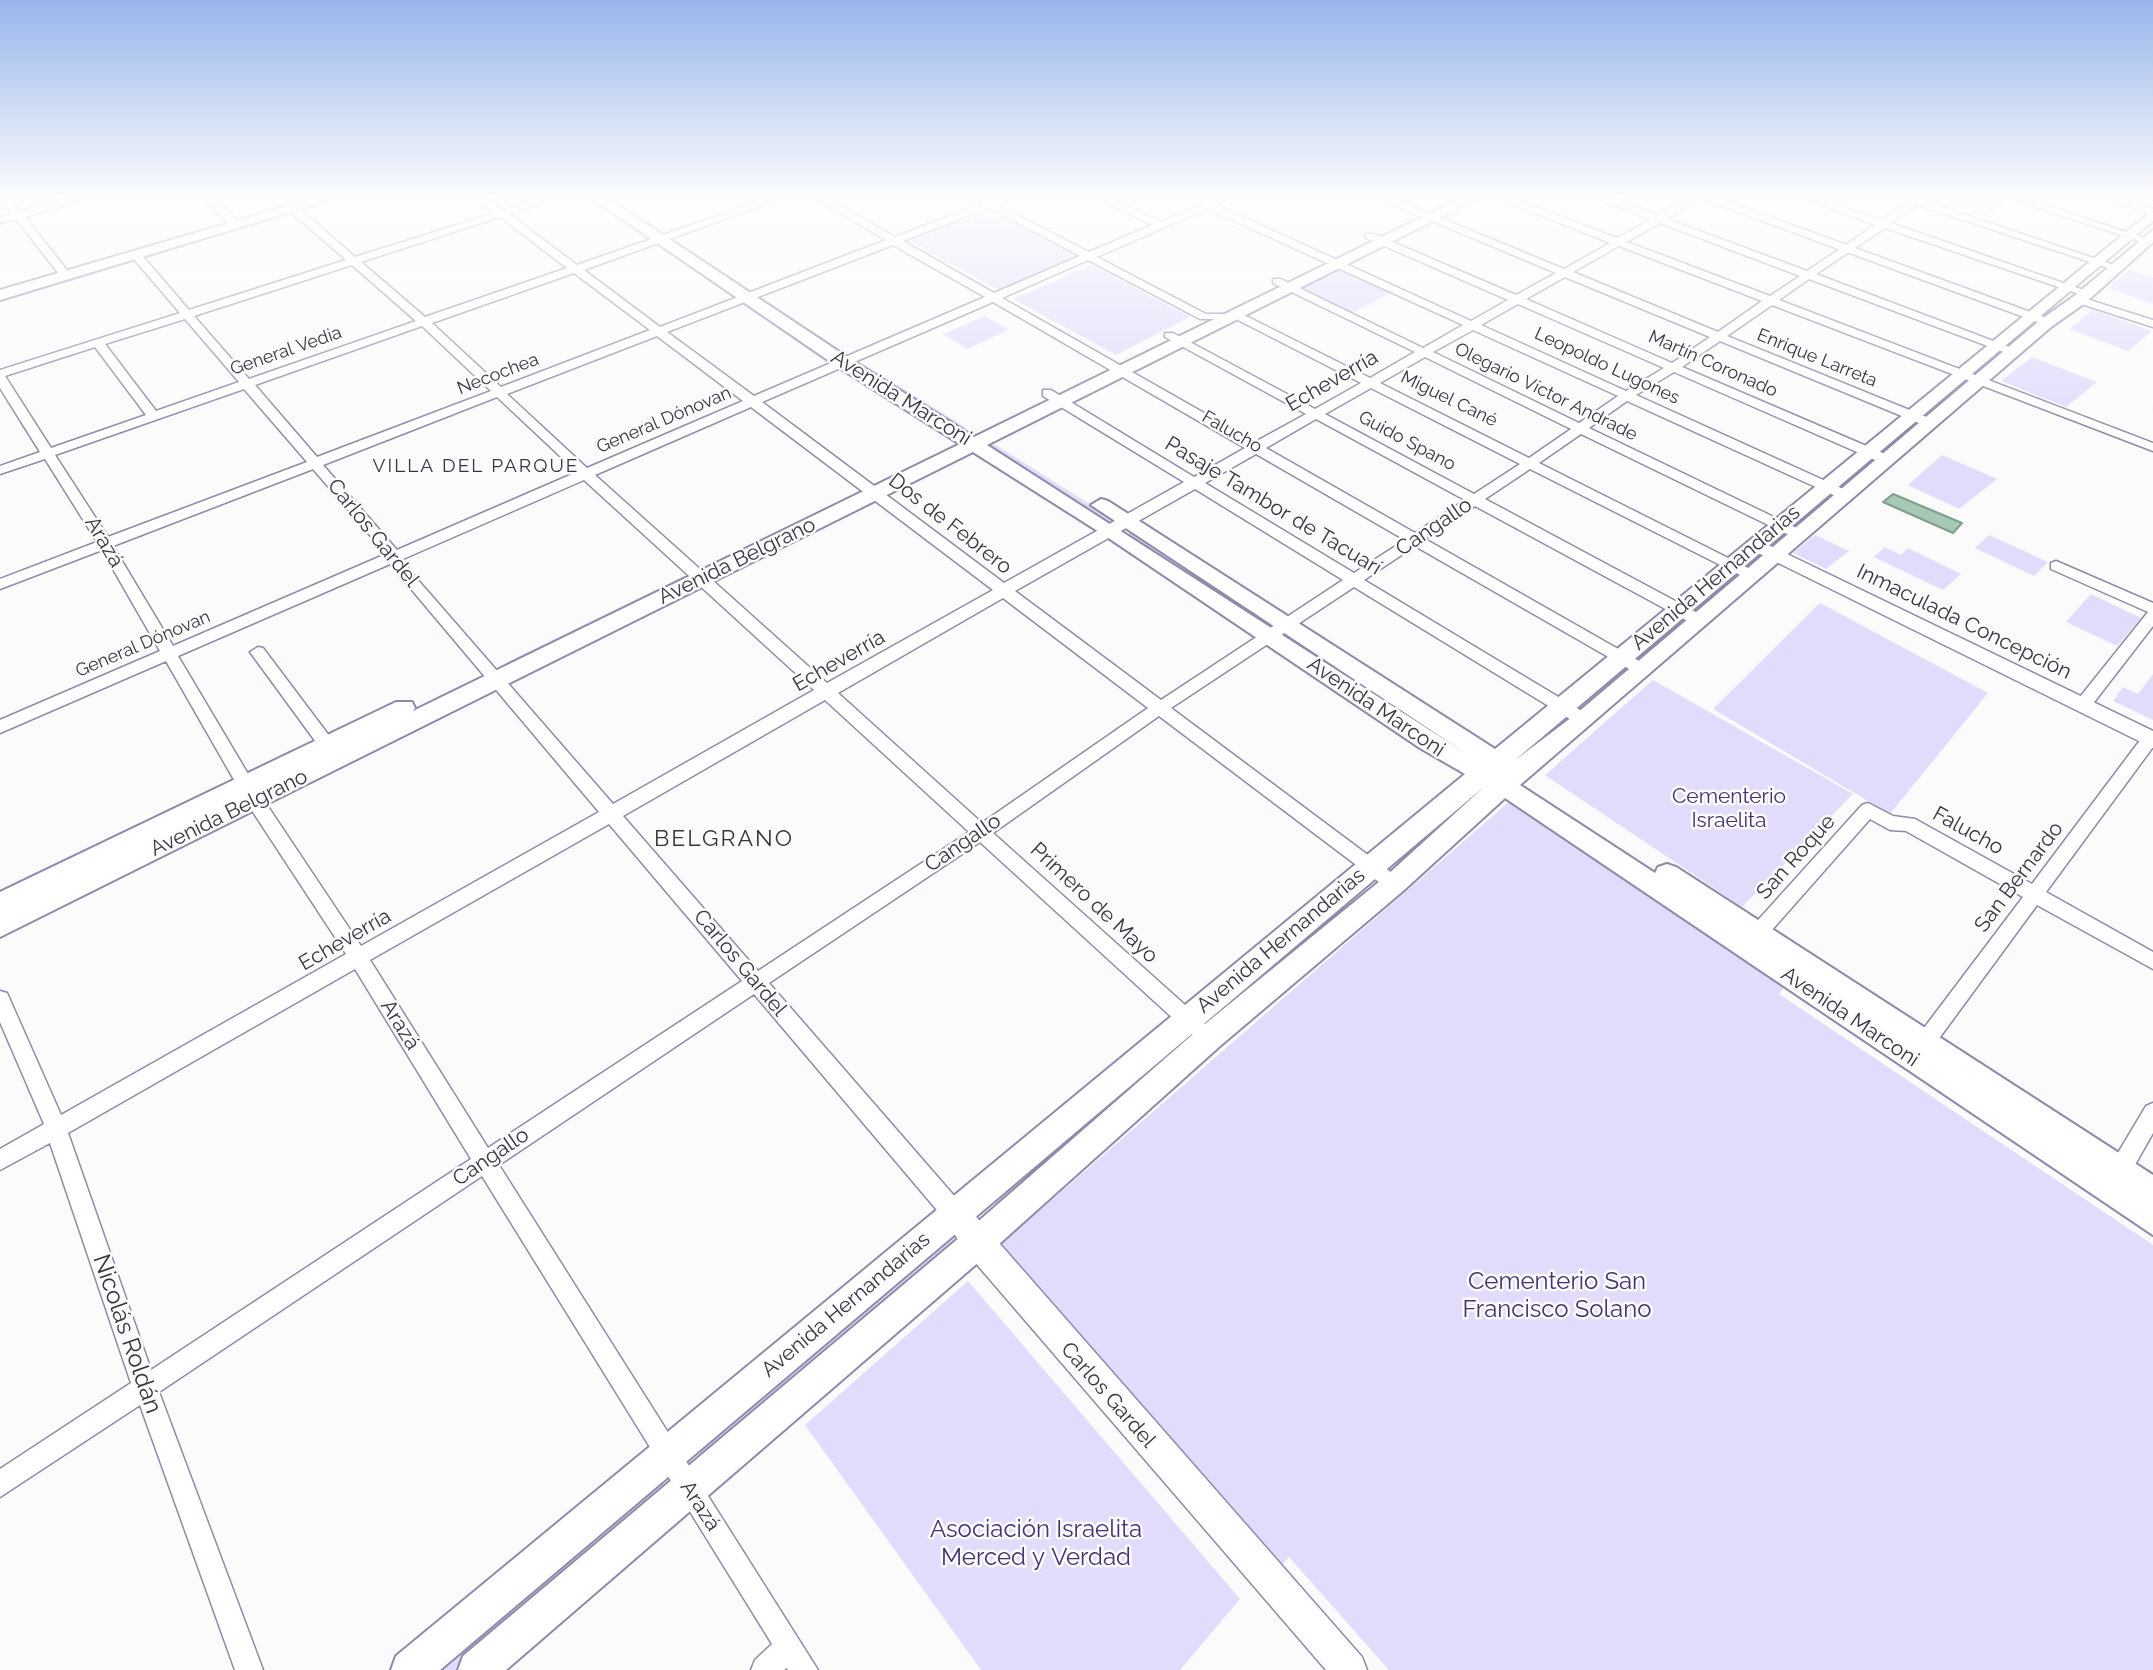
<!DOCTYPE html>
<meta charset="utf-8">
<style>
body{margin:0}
canvas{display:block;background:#fbfbfb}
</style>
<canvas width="2153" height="1670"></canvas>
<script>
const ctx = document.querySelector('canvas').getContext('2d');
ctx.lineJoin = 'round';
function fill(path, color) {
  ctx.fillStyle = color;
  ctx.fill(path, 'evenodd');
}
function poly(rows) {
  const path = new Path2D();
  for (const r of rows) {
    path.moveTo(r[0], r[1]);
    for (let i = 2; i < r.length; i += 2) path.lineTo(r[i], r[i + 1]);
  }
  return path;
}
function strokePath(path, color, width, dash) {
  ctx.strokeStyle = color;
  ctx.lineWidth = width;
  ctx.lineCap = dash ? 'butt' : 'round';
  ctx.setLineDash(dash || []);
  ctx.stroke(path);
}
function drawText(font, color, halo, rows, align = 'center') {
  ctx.font = font + ' Raleway,sans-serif';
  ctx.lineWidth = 5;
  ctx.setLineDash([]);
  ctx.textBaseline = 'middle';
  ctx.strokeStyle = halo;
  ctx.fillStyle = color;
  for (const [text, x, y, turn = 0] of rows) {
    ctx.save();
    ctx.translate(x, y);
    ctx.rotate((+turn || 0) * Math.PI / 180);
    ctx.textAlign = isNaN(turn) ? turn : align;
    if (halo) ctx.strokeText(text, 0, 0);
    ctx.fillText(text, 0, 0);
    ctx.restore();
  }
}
const green = poly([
 [1939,197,1994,197,2007,201,1983,217,1934,200],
 [989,211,1081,258,1000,291,910,241],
 [1092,265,1190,317,1116,355,1013,299],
 [1339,268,1391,293,1350,314,1297,288],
 [2129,270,2153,278,2153,304,2108,288],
 [2093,310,2152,331,2128,351,2069,329],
 [985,316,1009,330,967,349,943,334],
 [2032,357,2097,382,2066,407,2001,381],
 [862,363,965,427,957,431,854,366],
 [994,444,1115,520,1108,524,987,448],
 [1942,455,1997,479,1959,509,1908,485],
 [1134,531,1274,621,1265,627,1125,536],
 [1815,535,1849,551,1826,569,1793,553],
 [1989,535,2048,562,2034,576,1975,548],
 [1885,547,1901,555,1908,548,1961,574,1943,590,1874,557],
 [684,576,689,580,511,667,507,662],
 [2091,594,2141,618,2117,646,2066,622],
 [1820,603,1988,693,1890,814,1713,709],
 [2153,674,2153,720,2113,701,2123,687,2138,694],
 [1653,680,1853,794,1742,907,1545,775],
 [1510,801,1785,986,1779,994,2153,1245,2153,1670,1389,1670,1289,1557,1281,1566,1000,1245],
 [1148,1066,1158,1075,1001,1209,990,1196],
 [952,1232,963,1244,707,1464,697,1449],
 [968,1281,1240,1599,1180,1670,981,1670,805,1425],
 [659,1477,669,1493,459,1670,427,1670]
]);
const building = poly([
 [1893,494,1962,523,1953,533,1883,502,1893,494]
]);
const minor = poly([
 [0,197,9,197,21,211,75,197,92,197,25,217,70,274,70,278,62,278,16,219,0,223,0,217,12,214,0,197],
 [203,197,214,197,240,224,240,228,232,228,203,197],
 [475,197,486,197,503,210,543,197,558,197,509,214,577,265,771,197,786,197,584,270,660,327,886,240,813,197,825,197,895,237,981,204,981,200,1013,197,997,205,1089,252,1152,225,1094,197,1107,197,1161,222,1204,203,1202,197,1212,199,1231,197,1217,205,1471,321,1508,300,1366,238,1366,234,1374,234,1516,295,1556,273,1375,197,1389,197,1564,269,1610,243,1495,197,1509,197,1617,238,1651,220,1595,197,1609,197,1658,215,1691,197,1703,197,1667,219,1807,271,1875,225,1799,197,1814,197,1882,220,1909,202,1905,197,1928,197,1924,201,2120,267,2111,269,1918,205,1891,223,2092,293,2082,295,1885,228,1816,274,2017,350,2017,354,2009,354,1809,279,1779,300,2153,443,2153,451,1772,305,1727,336,1934,420,1934,426,1926,426,1720,341,1682,367,1892,457,1892,463,1882,463,1674,372,1636,395,1852,493,1852,499,1842,499,1627,401,1589,428,1805,532,1805,538,1795,538,1581,434,1539,463,1758,573,1758,579,1748,579,1530,469,1485,499,1705,617,1707,621,1705,625,1695,625,1475,506,1425,539,1648,666,1651,670,1648,674,1638,674,1415,546,1364,580,1590,716,1592,720,1590,724,1578,724,1354,587,1171,708,1400,879,1403,884,1400,889,1388,889,1159,716,993,833,1203,1021,1206,1027,1203,1033,1196,1036,1189,1033,980,842,769,983,963,1206,966,1214,963,1222,955,1225,947,1222,754,994,499,1165,818,1670,788,1670,787,1668,784,1670,751,1670,755,1660,772,1644,482,1176,159,1392,263,1670,235,1670,140,1405,0,1497,0,1469,131,1383,50,1143,0,1170,0,1149,44,1124,0,1022,0,991,7,993,61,1115,346,954,249,806,166,661,0,733,0,720,160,651,102,550,0,589,0,579,97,542,45,459,0,474,0,466,40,452,0,388,0,370,180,313,132,257,132,253,140,253,189,310,346,260,290,211,290,207,298,207,355,257,494,213,475,197],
 [989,208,1080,256,994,293,903,241,989,208],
 [1209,208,1210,210,1463,325,1423,348,1281,279,1273,279,1273,283,1415,352,1370,378,1242,314,1206,314,1097,257,1209,208],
 [500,217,567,268,425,317,361,262,500,217],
 [1660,223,1800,276,1770,296,1627,242,1660,223],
 [893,245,985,297,754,396,667,332,893,245],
 [1619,246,1762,301,1718,332,1573,272,1619,246],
 [1088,260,1200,319,1236,319,1361,383,1315,409,1173,333,1165,333,1165,337,1306,414,1255,442,1002,298,1088,260],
 [352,265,416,321,249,379,194,316,352,265],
 [574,273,650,330,501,387,432,323,574,273],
 [1565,277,1710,337,1672,363,1526,299,1565,277],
 [993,302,1245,448,1194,477,1051,390,1043,390,1043,396,1184,482,1004,583,762,402,993,302],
 [1518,304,1664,368,1626,391,1481,325,1518,304],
 [185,319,239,382,156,411,105,344,185,319],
 [422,326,491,391,317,457,255,385,422,326],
 [1473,330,1618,396,1579,423,1433,352,1473,330],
 [657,336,743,401,587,468,507,394,657,336],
 [95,347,146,415,51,448,5,376,95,347],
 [1425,357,1571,429,1529,458,1380,383,1425,357],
 [1371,388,1520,464,1474,494,1325,414,1371,388],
 [244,389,307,462,108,537,55,455,244,389],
 [497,397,577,472,397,550,323,465,497,397],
 [751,407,993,590,827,683,595,475,751,407],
 [1316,419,1465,500,1415,533,1266,448,1316,419],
 [1256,454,1405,540,1354,573,1205,483,1256,454],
 [313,469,386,554,173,646,113,546,313,469],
 [584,480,814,690,613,804,404,564,403,559,584,480],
 [1195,489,1343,580,1161,700,1015,591,1195,489],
 [390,564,599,812,361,946,261,796,178,656,390,564],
 [1003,598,1148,708,982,823,838,693,1003,598],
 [825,700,969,832,758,971,623,816,825,700],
 [609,824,742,981,488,1148,370,960,609,824],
 [355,969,471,1159,151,1370,68,1133,355,969],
 [2005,197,2020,197,2151,240,2142,242,2005,197],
 [2101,197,2116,197,2153,209,2153,215,2101,197],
 [2075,298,2083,298,2153,320,2153,327,2075,302,2075,298],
 [2056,561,2153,603,2153,626,2088,710,2082,712,2074,706,2076,702,2148,612,2051,569,2051,563,2056,561],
 [258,647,263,648,333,741,335,745,333,749,321,749,253,656,250,652,258,647],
 [2150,733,2153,734,2153,747,2046,892,2153,952,2153,969,2037,905,1932,1048,1925,1051,1918,1048,1915,1042,1918,1036,2023,897,1906,831,1890,830,1870,819,1764,939,1757,942,1750,939,1748,934,1750,929,1862,805,1868,803,1893,816,1915,819,2032,884,2144,735,2150,733],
 [2153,1103,2153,1133,2128,1177,2120,1180,2112,1177,2109,1170,2112,1163,2146,1106,2153,1103]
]);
const tertiary = poly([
 [1697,197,1715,197,2055,321,2053,324,2043,324,1697,197],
 [1756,539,2153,731,2153,748,1750,549,1747,545,1756,539],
 [955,1200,965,1204,1362,1657,1367,1670,1326,1670,967,1253,941,1214,945,1204,955,1200]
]);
const secondary = poly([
 [318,197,340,197,0,300,0,290,318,197],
 [590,197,606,197,850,359,974,437,1463,197,1481,197,987,445,1467,754,1091,505,1101,499,1108,501,1495,749,2153,210,2153,221,1514,761,1576,714,2039,321,2073,297,2153,230,2153,242,2085,303,2051,327,1520,785,1655,873,1658,867,1667,864,1676,867,2153,1175,2153,1235,1505,798,1403,891,1220,1046,988,1254,506,1670,458,1670,463,1656,966,1232,1200,1028,1385,877,1485,786,440,1670,391,1670,396,1656,1465,774,1420,748,1104,535,973,452,0,937,0,892,396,702,412,702,415,708,413,711,960,444,838,367,590,197]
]);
const farStreetnames = [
 ["General Vedia",286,351,-19],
 ["Enrique Larreta",1817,358,22],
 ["Martín Coronado",1713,364,24],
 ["Leopoldo Lugones",1607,366,25],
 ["Necochea",498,374,-21],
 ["Olegario Víctor Andrade",1546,392,26],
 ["Miguel Cané",1449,399,26],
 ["General Dónovan",664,420,-23],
 ["Falucho",1232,432,30],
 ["Guido Spano",1407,441,28],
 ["General Dónovan",143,644,-23]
];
const farNeighbourhoodnames = [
 ["VILLA DEL PARQUE",476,466]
];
const streetNames = [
 ["Echeverría",1332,381,-30],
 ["Avenida Marconi",901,398,32],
 ["Pasaje Tambor de Tacuarí",1273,506,31],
 ["Dos de Febrero",950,524,38],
 ["Cangallo",1434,527,-34],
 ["Carlos Gardel",373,533,51],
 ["Arazá",104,542,59],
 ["Avenida Belgrano",737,561,-26],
 ["Avenida Hernandarias",1716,578,-40],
 ["Inmaculada Concepción",1964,622,26],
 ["Echeverría",839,661,-30],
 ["Avenida Marconi",1376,707,34],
 ["Avenida Belgrano",229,813,-26],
 ["Falucho",1968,831,29],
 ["Cangallo",963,843,-34],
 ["San Roque",1796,857,-48],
 ["San Bernardo",2019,877,-53],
 ["Primero de Mayo",1094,903,43],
 ["Echeverría",345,940,-30],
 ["Avenida Hernandarias",1281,941,-40],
 ["Carlos Gardel",740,963,50],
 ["Avenida Marconi",1850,1017,34],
 ["Arazá",400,1025,58],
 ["Cangallo",491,1157,-34],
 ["Avenida Hernandarias",846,1305,-40],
 ["Carlos Gardel",1108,1395,49],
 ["Arazá",700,1506,57]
];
const parkNames = [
 ["Cementerio",1729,797],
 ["Israelita",1729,821]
];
const neighbourhoodNames = [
 ["BELGRANO",724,839]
];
const nearParknames = [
 ["Cementerio San",1557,1282],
 ["Francisco Solano",1557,1310],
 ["Asociación Israelita",1036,1530],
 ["Merced y Verdad",1036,1558]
];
const nearStreetnames = [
 ["Nicolás Roldán",127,1334,71]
];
fill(green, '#e1dcfc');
fill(building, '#a6c8b4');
strokePath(building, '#7f9f8c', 2);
strokePath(minor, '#908aaa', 3);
strokePath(tertiary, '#908aaa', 3);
strokePath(secondary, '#908aaa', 4);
fill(minor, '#fff');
fill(tertiary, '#fff');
fill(secondary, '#fff');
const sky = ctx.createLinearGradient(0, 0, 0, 431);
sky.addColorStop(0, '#98b5eb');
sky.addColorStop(0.46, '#fdfdfd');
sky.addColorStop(1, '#fdfdfd00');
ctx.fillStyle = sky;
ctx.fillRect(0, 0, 2153, 431);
drawText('18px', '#373542', '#fbfbfb', farStreetnames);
ctx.letterSpacing = '2px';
drawText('19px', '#373542', '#fbfbfb', farNeighbourhoodnames);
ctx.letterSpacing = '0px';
drawText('21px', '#373542', '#fbfbfb', streetNames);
drawText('21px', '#443174', '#fbfbfb', parkNames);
ctx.letterSpacing = '2px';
drawText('23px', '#373542', '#fbfbfb', neighbourhoodNames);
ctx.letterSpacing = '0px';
drawText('24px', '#443174', '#fbfbfb', nearParknames);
drawText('24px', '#373542', '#fbfbfb', nearStreetnames);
</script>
